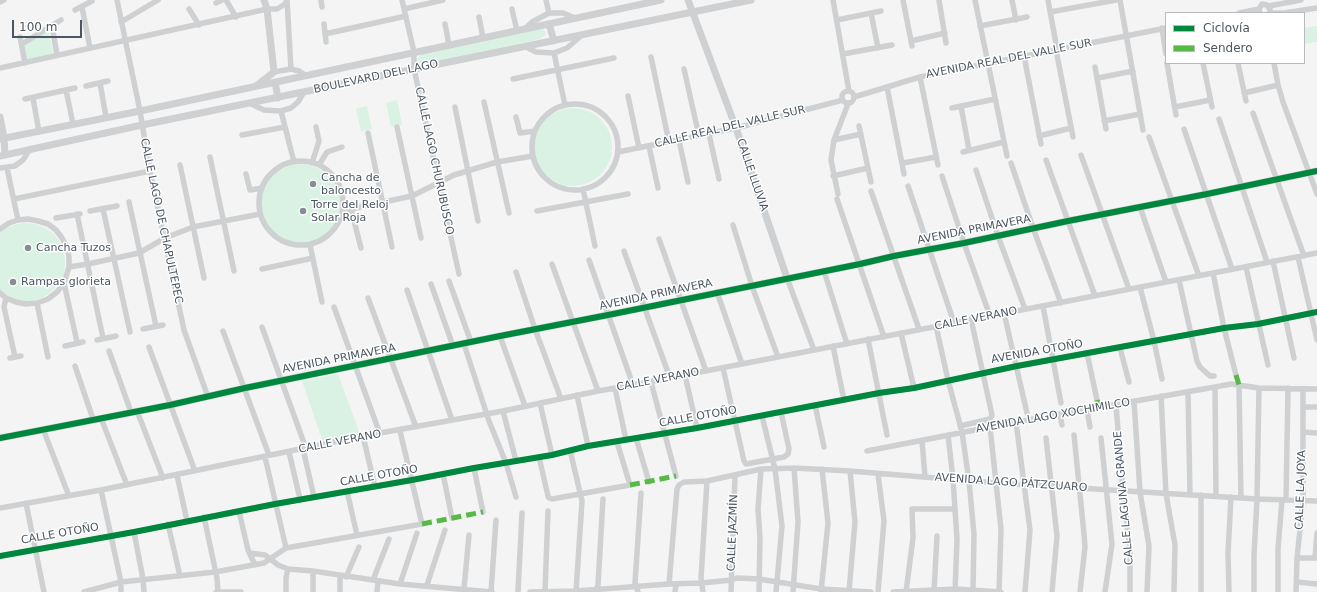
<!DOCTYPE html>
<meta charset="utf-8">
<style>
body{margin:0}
#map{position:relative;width:1317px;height:592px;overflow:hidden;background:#f4f4f4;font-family:"DejaVu Sans",sans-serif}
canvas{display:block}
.legend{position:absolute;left:1165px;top:12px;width:140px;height:52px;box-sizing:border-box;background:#fff;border:1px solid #b7bbc0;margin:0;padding:5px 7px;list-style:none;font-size:12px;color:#4a5661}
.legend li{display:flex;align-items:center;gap:8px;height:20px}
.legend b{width:20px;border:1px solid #b7bbc0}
.scale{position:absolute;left:12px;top:20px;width:70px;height:18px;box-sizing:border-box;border:2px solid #4a5661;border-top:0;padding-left:5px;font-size:12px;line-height:14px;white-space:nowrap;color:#4a5661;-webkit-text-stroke:3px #fff;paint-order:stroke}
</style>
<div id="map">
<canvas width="1317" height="592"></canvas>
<ul class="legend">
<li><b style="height:5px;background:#00873e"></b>Ciclovía</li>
<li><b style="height:5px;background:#58b947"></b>Sendero</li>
</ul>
<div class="scale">100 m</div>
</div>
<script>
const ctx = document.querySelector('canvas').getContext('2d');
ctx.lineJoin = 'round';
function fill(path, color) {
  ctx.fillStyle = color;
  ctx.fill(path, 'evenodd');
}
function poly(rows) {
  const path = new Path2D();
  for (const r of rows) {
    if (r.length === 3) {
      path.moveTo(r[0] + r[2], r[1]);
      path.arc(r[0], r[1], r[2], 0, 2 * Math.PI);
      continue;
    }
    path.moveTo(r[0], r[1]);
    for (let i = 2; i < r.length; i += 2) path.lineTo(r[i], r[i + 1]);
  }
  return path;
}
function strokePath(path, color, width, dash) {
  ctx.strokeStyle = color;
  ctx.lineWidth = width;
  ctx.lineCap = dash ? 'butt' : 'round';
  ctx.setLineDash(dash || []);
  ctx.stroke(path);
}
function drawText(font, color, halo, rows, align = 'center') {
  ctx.font = font + ' "DejaVu Sans",sans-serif';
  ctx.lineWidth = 3;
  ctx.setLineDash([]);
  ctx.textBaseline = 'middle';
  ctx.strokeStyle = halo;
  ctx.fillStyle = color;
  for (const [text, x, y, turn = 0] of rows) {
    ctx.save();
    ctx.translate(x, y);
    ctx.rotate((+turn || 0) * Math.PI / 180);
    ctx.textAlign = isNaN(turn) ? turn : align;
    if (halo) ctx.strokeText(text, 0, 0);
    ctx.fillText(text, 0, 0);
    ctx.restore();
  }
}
const green = poly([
 [1317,26,1317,42,1304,44,1304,28],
 [48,29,54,55,26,61,23,45],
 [542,29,544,30,546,34,540,39,422,65,417,61,421,54],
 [397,100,402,125,391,127,386,103],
 [367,106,372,129,361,131,356,109],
 [573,147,39],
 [300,204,40],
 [24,223,35,224,45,228,54,234,60,242,64,252,65,263,64,274,59,283,52,291,43,297,33,301,23,301,12,298,0,291,0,233,4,229,14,225],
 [338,374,360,434,323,442,302,381]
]);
const minor = poly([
 [117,0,140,111,150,171,184,330,208,397],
 [226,0,236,17],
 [287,0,291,69],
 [321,0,322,7],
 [402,0,414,52,414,69,459,274],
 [546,0,549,13],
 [833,0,849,91],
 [903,0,912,46],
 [939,0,946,43],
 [975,0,1007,156],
 [1012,0,1016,20],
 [1048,0,1057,49,1057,55,1073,137],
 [1120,0,1143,130],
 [0,2,4,0],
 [216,3,222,0],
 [1269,6,1301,0],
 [82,7,90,48],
 [189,9,199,25],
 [404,9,443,0],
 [512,9,517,31],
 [75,10,92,1],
 [1050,12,1116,0],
 [871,13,878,48],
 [1239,13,1259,9],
 [1260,13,1259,9,1262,4,1267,5,1270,9],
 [1269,13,1284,13,1317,8],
 [479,17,483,38],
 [837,20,881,11],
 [121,22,158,0],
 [324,24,326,42],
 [445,24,449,45],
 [52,26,57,55],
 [980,26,1027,17],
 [1162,28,1166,54],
 [525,29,532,22,549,13,563,13,575,18],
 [325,34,406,16],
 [20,37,25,63],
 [911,41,945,33],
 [22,44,61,20],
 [526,47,536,52,554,53,567,48,582,35],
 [554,53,565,105],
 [843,54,892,45],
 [1024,56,1041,144],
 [651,57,669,142],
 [1167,63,1176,115],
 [1203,63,1212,107],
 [1238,63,1246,101],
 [1274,63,1278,85,1283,102,1317,194],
 [1095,67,1106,129],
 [0,68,267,9,277,9,285,4,287,0],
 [684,69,699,136],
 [274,72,291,69,299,71,307,76],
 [920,77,938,165],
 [1098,78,1133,71],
 [513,79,614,58],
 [100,83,106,117],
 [86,86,108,81],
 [887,87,904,174],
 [66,90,73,124],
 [848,97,6],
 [1244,93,1278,85],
 [628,96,639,148],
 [854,97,920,77,1166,28],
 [33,98,39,132],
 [25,99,75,88],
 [484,102,509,213],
 [249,103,264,110,281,111,291,108,298,102,304,92],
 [575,147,43],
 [961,106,969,150],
 [455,107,478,221],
 [1175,107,1210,100],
 [952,108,995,99],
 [281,111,294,162],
 [1253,113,1304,256],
 [516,117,520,133,535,131],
 [1219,119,1267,262],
 [1104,121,1140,114],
 [859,126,871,182],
 [397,127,421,238],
 [1184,129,1232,269],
 [368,133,392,247],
 [709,134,719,179],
 [242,135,285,127],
 [1039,136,1071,128],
 [1149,137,1199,276],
 [679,140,688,182],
 [834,140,861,134],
 [649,146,658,188],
 [618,152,736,128,843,100],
 [963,152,1004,142],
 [1081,155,1129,289],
 [210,157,234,271],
 [1046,160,1095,296],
 [301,203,42],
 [312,163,319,141,316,127],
 [903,163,936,157],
 [1011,163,1033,228,1061,303],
 [180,165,204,278],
 [319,165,327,152,342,147],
 [0,168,15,166,23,160,30,149],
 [7,168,18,220],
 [976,170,998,236,1025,309],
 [246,174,250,190,262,188],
 [833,176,868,168],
 [942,176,964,243,990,316],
 [908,186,954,323],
 [583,189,595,246],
 [871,191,919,329],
 [838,194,831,160,834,140,848,104],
 [14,199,150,171],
 [837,199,884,337],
 [129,202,156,326],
 [1140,207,1166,282],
 [103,209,130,332],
 [343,209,351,209,412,196,454,175,497,162,533,156],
 [351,209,361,248],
 [90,211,117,206],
 [537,211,628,194],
 [77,214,103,338],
 [56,218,80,214],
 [733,225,752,286,778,357],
 [0,229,9,223,18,220,28,219,38,221,48,224,56,230,62,238,67,247,69,257,69,267,64,283,57,292,48,299,37,303,26,304,16,302,6,298,0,293],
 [659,239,706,371],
 [310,245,322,302],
 [624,251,670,378],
 [1298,257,1317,340],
 [589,260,633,385],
 [1273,261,1294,358],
 [552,264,598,391],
 [69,267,88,264,139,253,165,238,193,227,260,214],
 [1246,267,1268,365],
 [262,269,313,258],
 [824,271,847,344],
 [516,272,535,329,561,399],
 [1213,273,1224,328,1236,375],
 [787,278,814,350],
 [1179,280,1197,361,1200,367,1210,376,1214,376],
 [449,281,471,342],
 [64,283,77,342],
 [431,284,453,346],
 [1140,287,1154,341,1162,379],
 [407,290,452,420],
 [717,292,742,364],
 [6,298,4,307,15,357],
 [368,298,416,427],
 [37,303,48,357],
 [1043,306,1061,403],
 [334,307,380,434],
 [1004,313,1027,413],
 [936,326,948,380,962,432,969,481,974,534,973,590],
 [262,327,304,443,305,448,304,453,314,497],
 [143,329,163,325],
 [223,331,269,455],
 [901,333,914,388],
 [500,336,525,406],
 [868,339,887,435],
 [97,340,116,336],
 [464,344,489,421,506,463,516,497],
 [65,346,83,342],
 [833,346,844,400],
 [149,347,195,471],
 [1120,348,1129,382],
 [109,351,131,412],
 [1087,353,1097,400],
 [10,358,21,356],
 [75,366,93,419],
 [723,368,744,461,746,464,784,457,788,454,789,449,781,412],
 [685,375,697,428],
 [651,382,676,476],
 [1239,385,1241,498],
 [1215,387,1216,496],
 [615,388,626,440],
 [1188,392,1190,495],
 [577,395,588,446],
 [1161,396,1166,494,1175,545,1174,592],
 [1134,401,1140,492,1149,546,1147,592],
 [540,403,552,455],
 [815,405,824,447],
 [1116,405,1123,491,1130,550,1130,592],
 [1303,407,1317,407],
 [1087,410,1090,427],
 [137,411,163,478],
 [503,411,516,461],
 [1060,414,1062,425],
 [762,416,775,469,782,526,776,592],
 [101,418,127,485],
 [1016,422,1030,530,1025,592],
 [960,426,990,419,992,415,971,319],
 [990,427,1001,529,999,592],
 [43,429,69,496],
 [1303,432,1317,433],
 [948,435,953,479,957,539,955,592],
 [1074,435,1084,534,1085,547,1080,592],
 [363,436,375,487],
 [636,438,649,482],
 [1046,438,1057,536,1052,592],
 [1101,438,1112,544,1105,592],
 [922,440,925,477],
 [570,450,582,501,576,592],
 [867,451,1016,422,1215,387,1231,384,1259,388,1317,389],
 [289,452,300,499],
 [265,457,286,548],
 [539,457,548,496,549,498,552,499,630,485,617,442],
 [474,468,483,512],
 [443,474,452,518],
 [878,474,884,521,878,592],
 [177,475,187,521],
 [101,490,121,582,121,592],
 [347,491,357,535],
 [1286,500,1288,388],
 [26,503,44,592],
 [0,508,101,490,363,436,503,411,598,391,633,385,1317,253],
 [239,511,248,550,255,565],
 [204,517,217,578,218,592],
 [168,524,180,576],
 [134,532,143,579,144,592],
 [250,553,265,555,278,565,288,569,313,571,400,584,492,592],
 [0,556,134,532,275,504,412,480,474,468,552,455,588,446,697,428,879,393,914,388,1017,366,1224,328,1258,324,1317,312],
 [1297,558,1317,558],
 [1315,558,1317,533],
 [313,571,313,592],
 [340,576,340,592],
 [346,577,359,547],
 [373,580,389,539],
 [1297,582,1317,584],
 [400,584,417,533],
 [669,584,677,489,679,485,684,482,707,481,761,469,794,468,850,471,997,483,1257,499,1317,501],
 [427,585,445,530],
 [464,589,469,535],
 [545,591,548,511],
 [84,592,121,582,215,572,264,563,286,548,422,524,400,431],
 [216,592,241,592],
 [286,592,286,578,288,569],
 [377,592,378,581],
 [491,592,496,520],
 [518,592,522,513],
 [530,592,576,591,669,584,702,583,731,580,737,578,759,579,821,589,871,592],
 [595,592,598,585,603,499],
 [638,592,635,583,641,493],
 [675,592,676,584],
 [703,592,701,578,707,481],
 [731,592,735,475],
 [759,592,760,538,758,509,761,469],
 [793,592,798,522,794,468],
 [821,592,828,523,822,469],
 [849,592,855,522,850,471],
 [893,592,956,589,1001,592],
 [906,592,913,538,912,509,954,509],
 [934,592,937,536],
 [1201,592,1201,495],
 [1229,592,1228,553,1231,497],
 [1254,592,1254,556,1257,499,1259,388],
 [1278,592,1278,549,1282,500],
 [1296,592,1297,558,1303,501,1303,389]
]);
const tertiary = poly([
 [688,0,736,128,787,278],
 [549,24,554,41],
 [275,82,278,98],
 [256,86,274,72,267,9,264,0],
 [0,117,4,138,5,154],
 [0,139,140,111,661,0],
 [0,156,142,125,751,0],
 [0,438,170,405,245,388,500,336,608,315,860,264,894,256,964,243,1068,221,1207,194,1317,171]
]);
const quiet = poly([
 [1236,375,1239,385],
 [1097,400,1099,408],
 [630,485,676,476],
 [422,524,483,512]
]);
const cycleway = poly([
 [0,438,170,405,245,388,500,336,608,315,860,264,894,256,964,243,1068,221,1207,194,1317,171],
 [0,556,134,532,275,504,412,480,474,468,552,455,588,446,697,428,879,393,914,388,1017,366,1224,328,1258,324,1317,312]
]);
const markers = [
 [313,184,4,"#868d94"],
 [303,211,4,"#868d94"],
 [28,248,4,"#868d94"],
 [13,282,4,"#868d94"]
];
const streetNames = [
 ["AVENIDA REAL DEL VALLE SUR",1009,59,-11],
 ["BOULEVARD DEL LAGO",376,77,-12],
 ["CALLE REAL DEL VALLE SUR",730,127,-13],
 ["CALLE LAGO CHURUBUSCO",434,161,78],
 ["CALLE LLUVIA",752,175,71],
 ["CALLE LAGO DE CHAPULTEPEC",161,221,78],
 ["AVENIDA PRIMAVERA",974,230,-11],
 ["AVENIDA PRIMAVERA",656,295,-12],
 ["CALLE VERANO",976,319,-11],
 ["AVENIDA OTOÑO",1037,352,-10],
 ["AVENIDA PRIMAVERA",339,359,-11],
 ["CALLE VERANO",658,380,-11],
 ["AVENIDA LAGO XOCHIMILCO",1053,416,-10],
 ["CALLE OTOÑO",698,417,-10],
 ["CALLE VERANO",340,442,-11],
 ["CALLE OTOÑO",379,476,-10],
 ["AVENIDA LAGO PÁTZCUARO",1011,483,4],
 ["CALLE LA JOYA",1301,490,-88],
 ["CALLE LAGUNA GRANDE",1124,498,-95],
 ["CALLE JAZMÍN",733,533,-88],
 ["CALLE OTOÑO",60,534,-10]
];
const poiNames = [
 ["Cancha de",321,178],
 ["baloncesto",321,191],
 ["Torre del Reloj",311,205],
 ["Solar Roja",311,218],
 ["Cancha Tuzos",36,248],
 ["Rampas glorieta",21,282]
];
fill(green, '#d9f2e3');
strokePath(minor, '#ced0d2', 5.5);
strokePath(tertiary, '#ced0d2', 7);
strokePath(quiet, '#58b947', 5, [10, 5]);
strokePath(cycleway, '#00873e', 6);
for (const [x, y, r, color] of markers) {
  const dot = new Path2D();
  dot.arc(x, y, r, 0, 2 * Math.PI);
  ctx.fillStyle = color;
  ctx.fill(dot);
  strokePath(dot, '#fff', 1.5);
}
drawText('11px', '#4a5661', '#fff', streetNames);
drawText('11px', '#4a5661', '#fff', poiNames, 'left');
</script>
